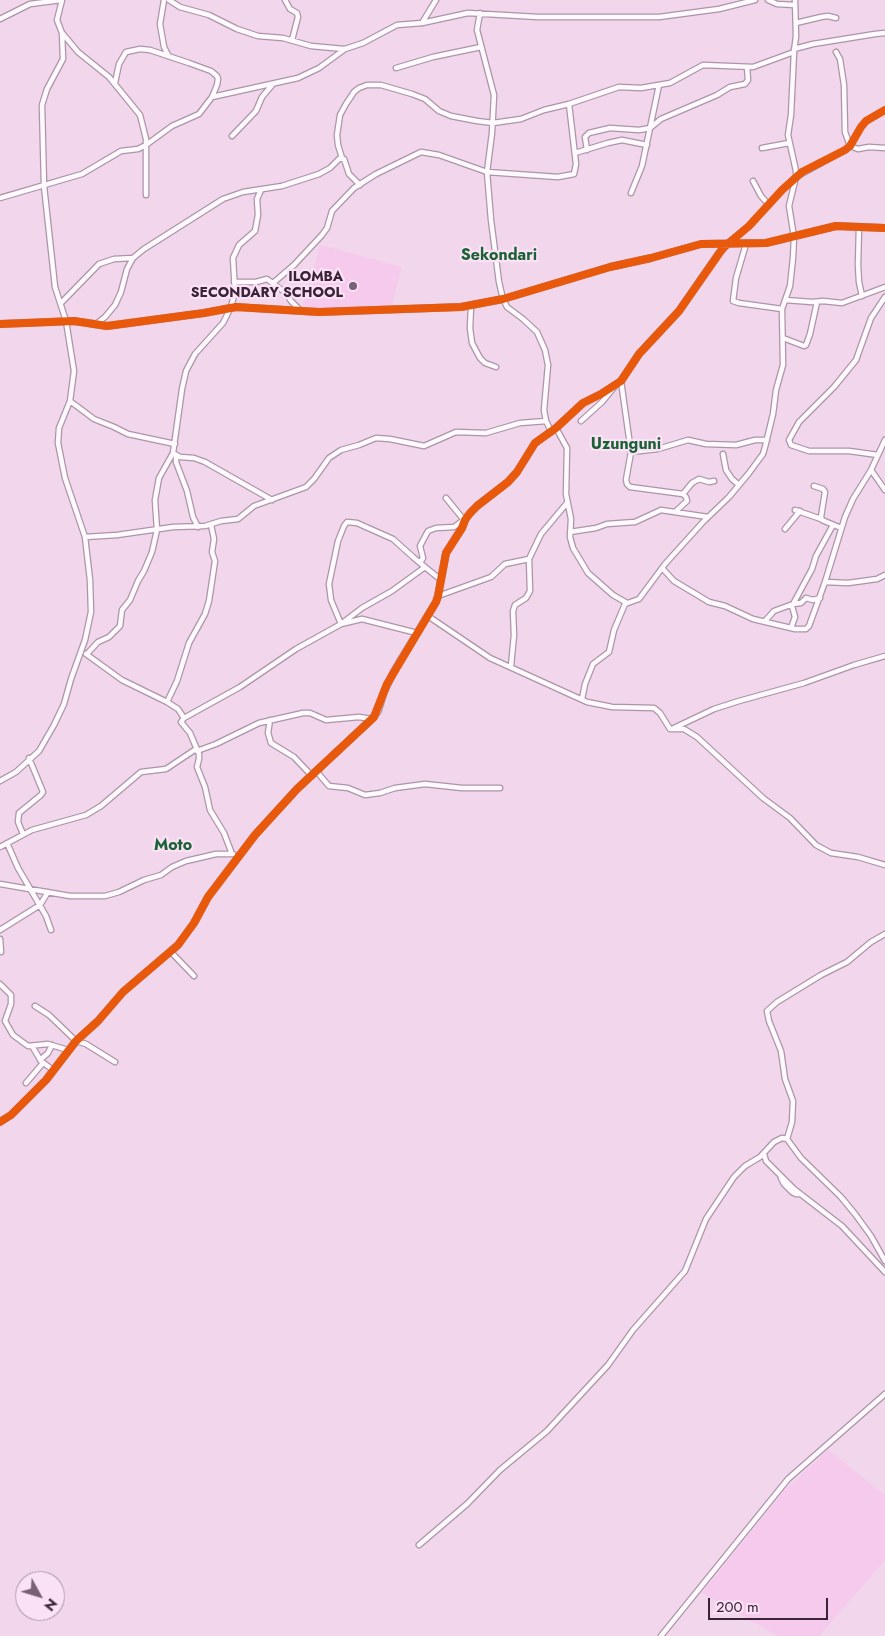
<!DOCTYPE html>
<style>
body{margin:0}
#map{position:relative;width:885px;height:1636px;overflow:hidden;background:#f1d6ec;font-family:Jost,sans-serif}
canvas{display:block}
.north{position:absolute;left:15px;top:1571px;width:50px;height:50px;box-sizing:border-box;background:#fbe1f6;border:1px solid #ae95aa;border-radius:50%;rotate:129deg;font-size:14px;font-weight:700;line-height:20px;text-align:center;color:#3a2237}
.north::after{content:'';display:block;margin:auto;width:18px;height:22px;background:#7a6176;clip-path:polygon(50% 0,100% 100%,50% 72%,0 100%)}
.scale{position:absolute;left:708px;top:1598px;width:120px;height:22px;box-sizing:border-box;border:2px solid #3a2237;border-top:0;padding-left:6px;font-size:15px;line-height:18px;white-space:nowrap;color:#3a2237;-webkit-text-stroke:4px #fbe1f6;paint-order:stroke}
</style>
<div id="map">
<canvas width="885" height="1636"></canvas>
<div class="north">N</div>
<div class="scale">200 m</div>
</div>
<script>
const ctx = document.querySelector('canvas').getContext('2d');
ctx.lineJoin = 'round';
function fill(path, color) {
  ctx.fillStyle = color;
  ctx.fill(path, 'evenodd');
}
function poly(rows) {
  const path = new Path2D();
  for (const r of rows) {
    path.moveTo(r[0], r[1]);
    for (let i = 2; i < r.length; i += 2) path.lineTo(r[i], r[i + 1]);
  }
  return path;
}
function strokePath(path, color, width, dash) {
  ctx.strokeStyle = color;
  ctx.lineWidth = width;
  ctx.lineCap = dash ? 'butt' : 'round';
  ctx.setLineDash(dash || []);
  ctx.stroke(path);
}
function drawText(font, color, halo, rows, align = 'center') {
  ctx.font = font + ' Jost,sans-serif';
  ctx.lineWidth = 4.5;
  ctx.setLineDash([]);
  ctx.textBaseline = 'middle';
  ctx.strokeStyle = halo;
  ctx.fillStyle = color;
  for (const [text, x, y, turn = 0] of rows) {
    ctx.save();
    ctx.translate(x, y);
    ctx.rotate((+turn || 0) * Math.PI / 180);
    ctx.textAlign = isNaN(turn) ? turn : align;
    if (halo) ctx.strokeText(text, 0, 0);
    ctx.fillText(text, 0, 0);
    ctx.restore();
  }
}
const built = poly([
 [320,245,402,267,391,308,329,312,303,305],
 [828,1450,885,1495,885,1560,819,1636,778,1636,702,1593,783,1492]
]);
const minor = poly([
 [164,0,160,24,164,47,168,55],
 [169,0,180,7,209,15,237,29,258,36,283,38,311,46,344,49],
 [285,0,290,9,297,13,298,17,292,40],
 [768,0,777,4,794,5],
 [480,13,477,30,494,95,492,133,487,172,491,220,499,282,503,299,507,307,523,319,537,332,545,350,548,365,544,410,546,421,551,431],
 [0,19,30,4,61,0],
 [422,23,436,0],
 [796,23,821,17,828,16,836,18],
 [63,34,78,52,109,77,140,115,146,139,146,195],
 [794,49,813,44,875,34,885,33],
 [836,52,840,59,844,85,845,132,850,146,858,149,869,147,885,148],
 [396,68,433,57,481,47],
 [115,83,119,64,126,52,140,49,150,50,189,63,211,71,217,76,218,79,217,85,212,97],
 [232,136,256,111,262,97,273,84],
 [762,148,789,143],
 [587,150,585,137,589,133,610,128,639,130,650,128,661,119,717,95,730,87,745,84,748,80,747,67],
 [575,153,608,143,622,140,647,145],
 [342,158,338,145,337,135,340,115,346,104,354,92,359,88,367,85,381,85,412,94,425,99,439,111,451,116,477,121,493,123,521,119,544,110,569,104,619,87,641,88,670,83,703,65,753,67,794,52],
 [753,181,761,196,769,205],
 [631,193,642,166,659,85],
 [0,198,82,174,121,151,138,149,146,145,172,126,199,114,212,97,298,78,319,68,345,49,363,43,397,25,422,23,468,13,538,17,659,17,719,9,755,0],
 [859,227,858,265,859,282,862,296],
 [728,243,749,226,782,190,796,177,845,150,850,146,861,127,866,121,885,110],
 [746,244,736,278,733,301,739,303,782,309],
 [234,282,256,282,267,279,286,293,291,301,301,311],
 [273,283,294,265,322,235,327,228,332,211,354,188,376,174,421,152,439,155,487,172,558,177,574,174,576,164,569,104],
 [785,300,812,302,823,301,842,303,885,287],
 [61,303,99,264,114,259,133,258],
 [471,306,470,328,472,343,480,358,485,363,496,367],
 [96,324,105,317,115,305,121,292,127,269,133,258,144,249,223,199,243,192,282,186,319,174,330,168,340,158,344,159,349,174,360,185],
 [783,338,804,346,806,345,810,334,817,302],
 [621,381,631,452,626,480,627,484,630,487,683,494,686,497,687,501,675,512],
 [70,401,94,419,114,427,128,434,175,444],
 [581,421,602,402,615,386],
 [556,428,567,448,566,494,571,519,570,537,573,548,588,573,613,595,627,603],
 [631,452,658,449,688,440,706,444,736,445,755,440,767,440],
 [173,453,180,457,194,458,205,462,272,500],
 [723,454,726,470,732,479,739,485],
 [176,455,176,462,187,491,193,517,198,527],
 [878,455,849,451,809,451,791,445,789,440,799,422,834,387,856,360,871,318,885,297],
 [871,470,885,490],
 [814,486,823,489,825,492,821,517,822,520,841,528],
 [683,494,692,483,699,479,709,482,714,481],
 [446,498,464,520],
 [795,510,821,519],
 [785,529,800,511],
 [570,532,596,528,607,524,635,522,661,510,708,517],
 [85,537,117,535,173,527,205,526,221,521,238,519,254,506,306,487,314,479,329,458,341,450,359,445,376,438,390,439,424,446,456,432,486,433,520,423,546,421],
 [420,563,423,558,420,546,428,531,436,528,454,527,465,519],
 [425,567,392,591,362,608,341,624,331,600,329,584,338,541,344,526,347,522,357,523,393,539,413,557,420,563,441,580],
 [662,568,674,581,709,602,725,606,753,619,795,629,806,629,809,626,825,582,845,517,853,499,871,470,885,440],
 [825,582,848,583,877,579,885,575],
 [438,596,491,577,505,564,529,559,541,534,567,503],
 [428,616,490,658,587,702,612,707,654,708,660,713,670,729,684,729,697,737,763,798,790,818,816,845,831,853,858,857,885,865],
 [765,621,774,611,793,604,801,603,806,598,813,600,820,598],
 [791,628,795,617,792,606,812,569,816,556,833,525],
 [86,654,122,680,167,702,178,709,184,718,181,722,190,733,199,754,199,759,197,767,205,787,210,810,224,833,232,854],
 [87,654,98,642,109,637,120,626,122,610,130,600,138,581,144,571,152,552,157,530,155,500,159,478,173,453,182,389,186,371,195,354,223,323,231,307,235,292,233,258,239,245,255,231,258,215,257,199,261,190],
 [511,666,514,635,513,611,515,605,526,598,530,591,529,559],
 [582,699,585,684,593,664,609,652,614,630,625,604,639,599,665,564,703,522,729,497,749,473,763,454,765,447,773,414,776,390,783,365,782,309,790,286,793,258,794,237,789,206,796,177,796,171,788,135,791,115,794,52,796,36,795,0],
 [167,702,177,681,189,643,205,614,209,601,215,561,212,552,214,539,211,525],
 [184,718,240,687,296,649,341,624,362,619,417,633],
 [270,720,268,733,271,743,294,757,312,776],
 [674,728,714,709,739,701,804,683,854,665,885,656],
 [197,751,216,744,259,723,303,713,310,713,326,720,359,717,372,719],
 [317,772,329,786,348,788,365,795,380,793,395,788,425,784,462,788,500,788],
 [0,781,16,772,39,751,54,725,64,704,71,679,85,640,91,612,90,580,85,537,65,478,58,443,59,428,70,401,74,371,66,321,55,287,44,186,42,105,47,89,63,59,62,33,57,20,62,0],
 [23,834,18,822,19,813,41,795,43,792,29,758],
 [7,843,18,868,46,916,51,930],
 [0,847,32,830,86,815,101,806,141,772,166,769,196,749],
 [0,884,70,896,105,896,119,892,144,880,161,875,172,867,186,861,216,854,233,854],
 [0,930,40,905,48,892],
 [0,939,1,952],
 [171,952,194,976],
 [0,984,11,995,11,1004,5,1021,13,1035,28,1046,48,1044,68,1050],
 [35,1006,49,1015,76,1041,86,1044,115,1062],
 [32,1046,41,1061,53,1070],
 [40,1060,48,1053,52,1045],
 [26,1083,43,1063],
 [787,1139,792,1122,793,1101,785,1079,781,1051,769,1021,767,1011,777,1002,821,975,847,962,871,942,885,934],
 [764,1154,766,1161,794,1189,842,1226,885,1272],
 [781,1178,784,1184,792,1192,796,1194,800,1194],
 [419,1545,467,1504,500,1470,547,1431,608,1365,633,1330,685,1271,706,1219,734,1177,745,1166,760,1157,774,1142,782,1138,787,1139,801,1158,841,1197,855,1214,871,1236,885,1261],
 [661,1636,788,1479,885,1394]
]);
const tertiary = poly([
 [0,324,74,321,107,326,204,313,236,307,319,312,461,307,503,299,610,267,651,258,701,244,766,243,836,226,885,228],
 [0,1122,11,1115,46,1080,76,1041,98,1021,123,992,178,945,194,923,208,897,255,835,297,789,372,719,378,711,384,692,394,671,436,602,438,596,446,553,462,528,466,518,477,506,508,482,517,472,535,443,556,428,583,403,601,394,621,381,639,354,679,311,719,253,728,243]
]);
const cycleway = poly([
 [0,324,74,321,107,326,204,313,236,307,319,312,461,307,503,299,610,267,651,258,701,244,766,243,836,226,885,228],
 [0,1122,11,1115,46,1080,76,1041,98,1021,123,992,178,945,194,923,208,897,255,835,297,789,374,717,387,684,436,602,438,596,446,553,462,528,465,520,470,513,477,506,508,482,517,472,535,443,556,428,583,403,601,394,621,381,639,354,679,311,723,248,749,226,782,190,802,172,845,150,850,146,861,127,866,121,885,110]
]);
const markers = [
 [353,286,5,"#7a6176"]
];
const poiNames = [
 ["ILOMBA",343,278],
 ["SECONDARY SCHOOL",343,294]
];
const quarterNames = [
 ["Sekondari",499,256],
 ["Uzunguni",626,445],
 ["Moto",173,846]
];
fill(built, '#f5caed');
strokePath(minor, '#ac95a8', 7);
strokePath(tertiary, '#ac95a8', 8);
strokePath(minor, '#fdf9fc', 4.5);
strokePath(tertiary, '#fdf9fc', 5.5);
strokePath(cycleway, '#e8590c', 8);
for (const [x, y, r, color] of markers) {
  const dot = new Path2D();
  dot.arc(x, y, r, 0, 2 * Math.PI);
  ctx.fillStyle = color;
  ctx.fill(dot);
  strokePath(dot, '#fbe1f6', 2);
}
drawText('bold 14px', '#3a2237', '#fbe1f6', poiNames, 'right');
drawText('bold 16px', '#1a6236', '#fbe1f6', quarterNames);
</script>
